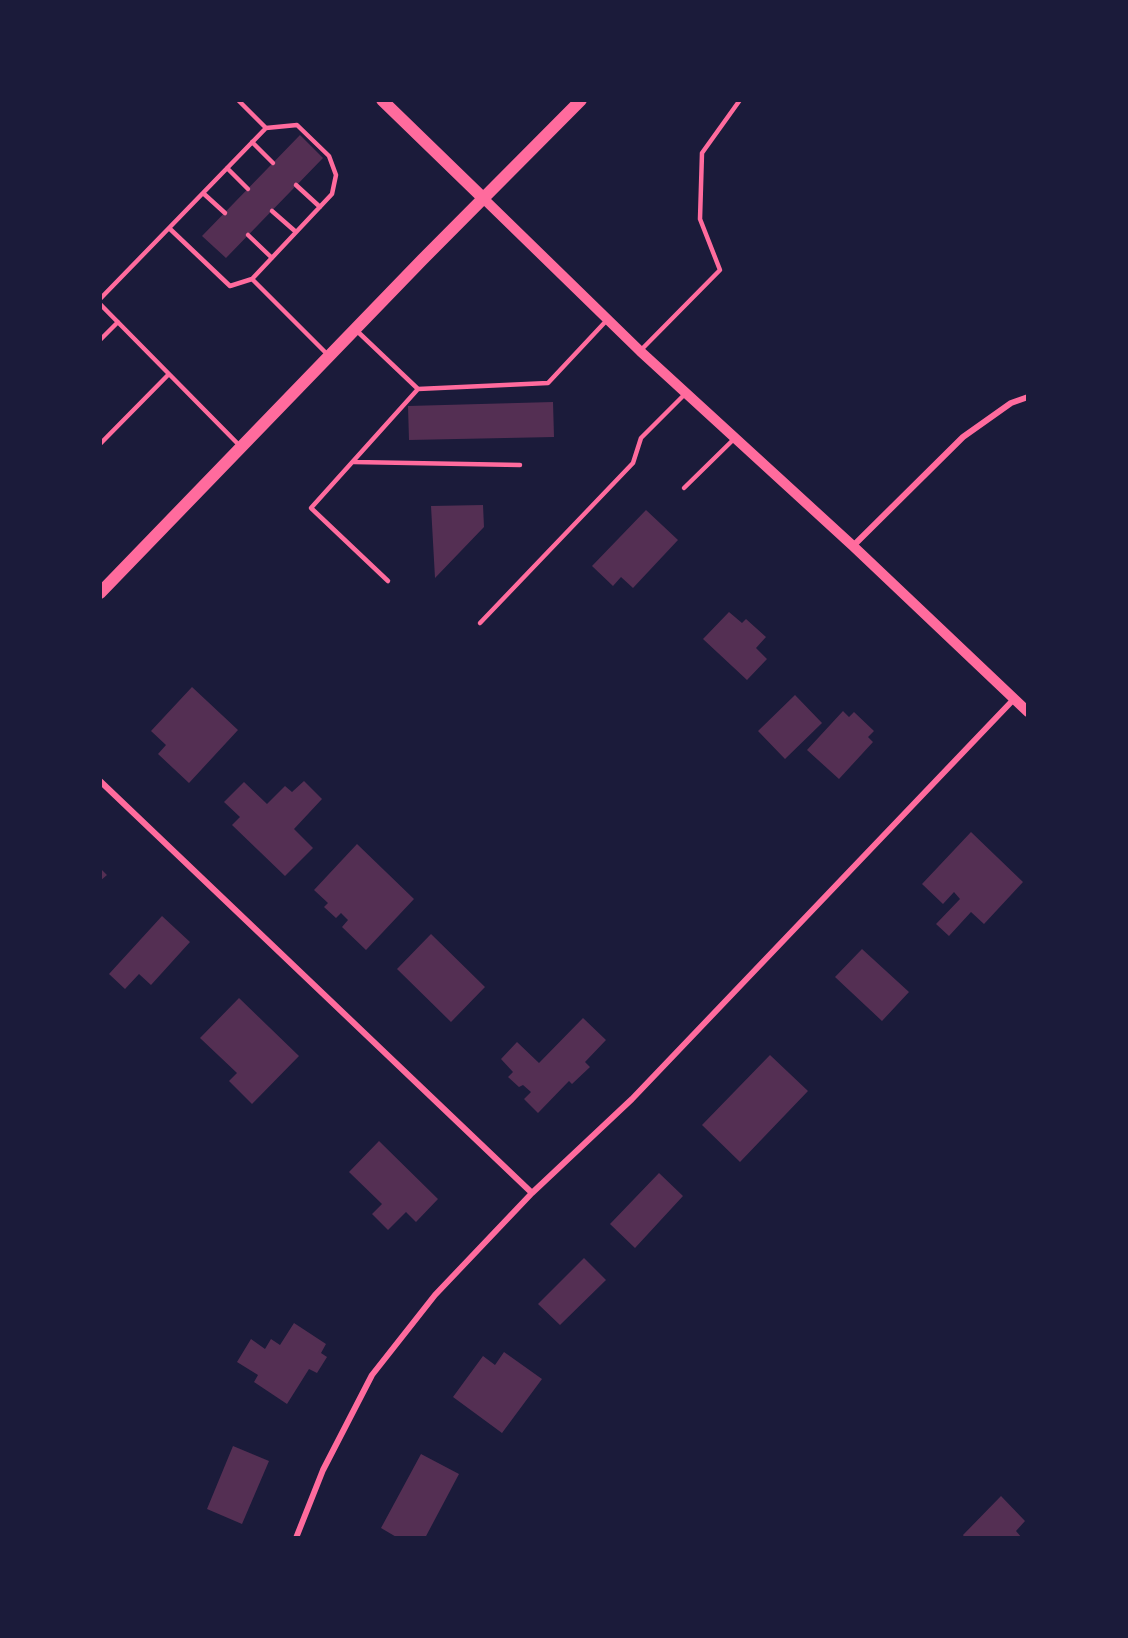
<!DOCTYPE html>
<style>
body{margin:0}
#map{position:relative;width:1128px;height:1638px;overflow:hidden;background:#1b1b3a;font-family:"Nunito Sans",sans-serif}
canvas{display:block}
.frame{position:absolute;inset:0;border:102px solid #1b1b3a;pointer-events:none}
</style>
<div id="map">
<canvas width="1128" height="1638"></canvas>
<div class="frame"></div>
</div>
<script>
const ctx = document.querySelector('canvas').getContext('2d');
ctx.lineJoin = 'round';
function fill(path, color) {
  ctx.fillStyle = color;
  ctx.fill(path, 'evenodd');
}
function poly(rows) {
  const path = new Path2D();
  for (const r of rows) {
    path.moveTo(r[0], r[1]);
    for (let i = 2; i < r.length; i += 2) path.lineTo(r[i], r[i + 1]);
  }
  return path;
}
function strokePath(path, color, width, dash) {
  ctx.strokeStyle = color;
  ctx.lineWidth = width;
  ctx.lineCap = dash ? 'butt' : 'round';
  ctx.setLineDash(dash || []);
  ctx.stroke(path);
}
const building = poly([
 [300,135,323,158,226,258,202,236],
 [553,402,554,437,409,440,408,406],
 [483,505,484,527,435,578,431,506],
 [646,510,678,540,633,588,621,577,613,586,592,566],
 [729,612,742,623,746,619,766,637,756,648,767,659,747,680,703,639],
 [192,687,238,730,189,783,158,754,166,745,151,731],
 [795,695,822,723,785,759,758,731],
 [843,711,849,717,854,712,874,731,868,737,873,742,839,779,807,750],
 [304,781,322,799,294,829,313,848,285,876,232,825,240,817,224,802,244,782,267,804,285,786,292,792],
 [971,832,1023,882,984,924,971,912,949,936,936,924,960,899,954,892,943,904,922,884],
 [357,844,414,899,366,950,342,927,348,920,341,913,336,918,324,907,328,903,314,890],
 [100,868,107,875,100,881],
 [162,916,190,942,151,985,139,974,125,989,109,974],
 [431,934,485,987,451,1022,397,969],
 [862,949,909,992,882,1021,835,977],
 [239,998,299,1056,252,1104,229,1081,237,1073,200,1038],
 [583,1018,606,1040,585,1062,590,1067,572,1084,569,1081,538,1113,524,1099,531,1092,523,1085,519,1087,508,1077,513,1072,501,1059,517,1042,539,1063],
 [770,1055,808,1091,740,1162,702,1125],
 [379,1141,438,1199,416,1222,406,1212,388,1230,372,1214,382,1204,349,1172],
 [659,1173,683,1196,635,1248,610,1224],
 [584,1258,606,1280,560,1325,538,1304],
 [294,1323,326,1344,321,1353,327,1357,317,1373,309,1369,287,1404,254,1382,258,1375,237,1362,251,1339,265,1349,271,1339,280,1345],
 [504,1352,542,1379,502,1433,453,1397,483,1356,495,1365],
 [233,1446,269,1461,242,1524,207,1509],
 [421,1454,459,1474,425,1538,398,1538,381,1528],
 [1001,1496,1025,1521,1016,1531,1022,1538,965,1538,963,1535]
]);
const service = poly([
 [238,100,266,128,169,228,230,286,252,279,329,356],
 [252,142,273,163],
 [227,168,248,189],
 [296,185,320,207],
 [203,193,225,213],
 [272,211,296,232],
 [248,235,272,258],
 [252,279,332,194,336,175,329,156,297,125,266,128],
 [100,299,169,228],
 [100,304,241,447],
 [357,331,418,389,548,383,607,320],
 [100,340,118,322],
 [640,351,720,270,700,219,702,153,740,100],
 [100,444,169,374],
 [354,462,520,465],
 [684,488,735,438],
 [388,581,311,508,418,389],
 [480,623,633,463,641,438,686,393]
]);
const minor = poly([
 [853,546,963,437,1011,403,1028,397],
 [100,781,532,1193],
 [296,1538,323,1470,372,1375,435,1295,532,1193,632,1099,1014,699]
]);
const tertiary = poly([
 [484,199,640,351,853,546,1028,712]
]);
const secondary = poly([
 [382,100,484,199],
 [100,593,422,260,581,100]
]);
fill(building, '#542f53');
strokePath(service, '#ff6b9d', 4.5);
strokePath(minor, '#ff6b9d', 6);
strokePath(tertiary, '#ff6b9d', 10);
strokePath(secondary, '#ff6b9d', 12);
</script>
